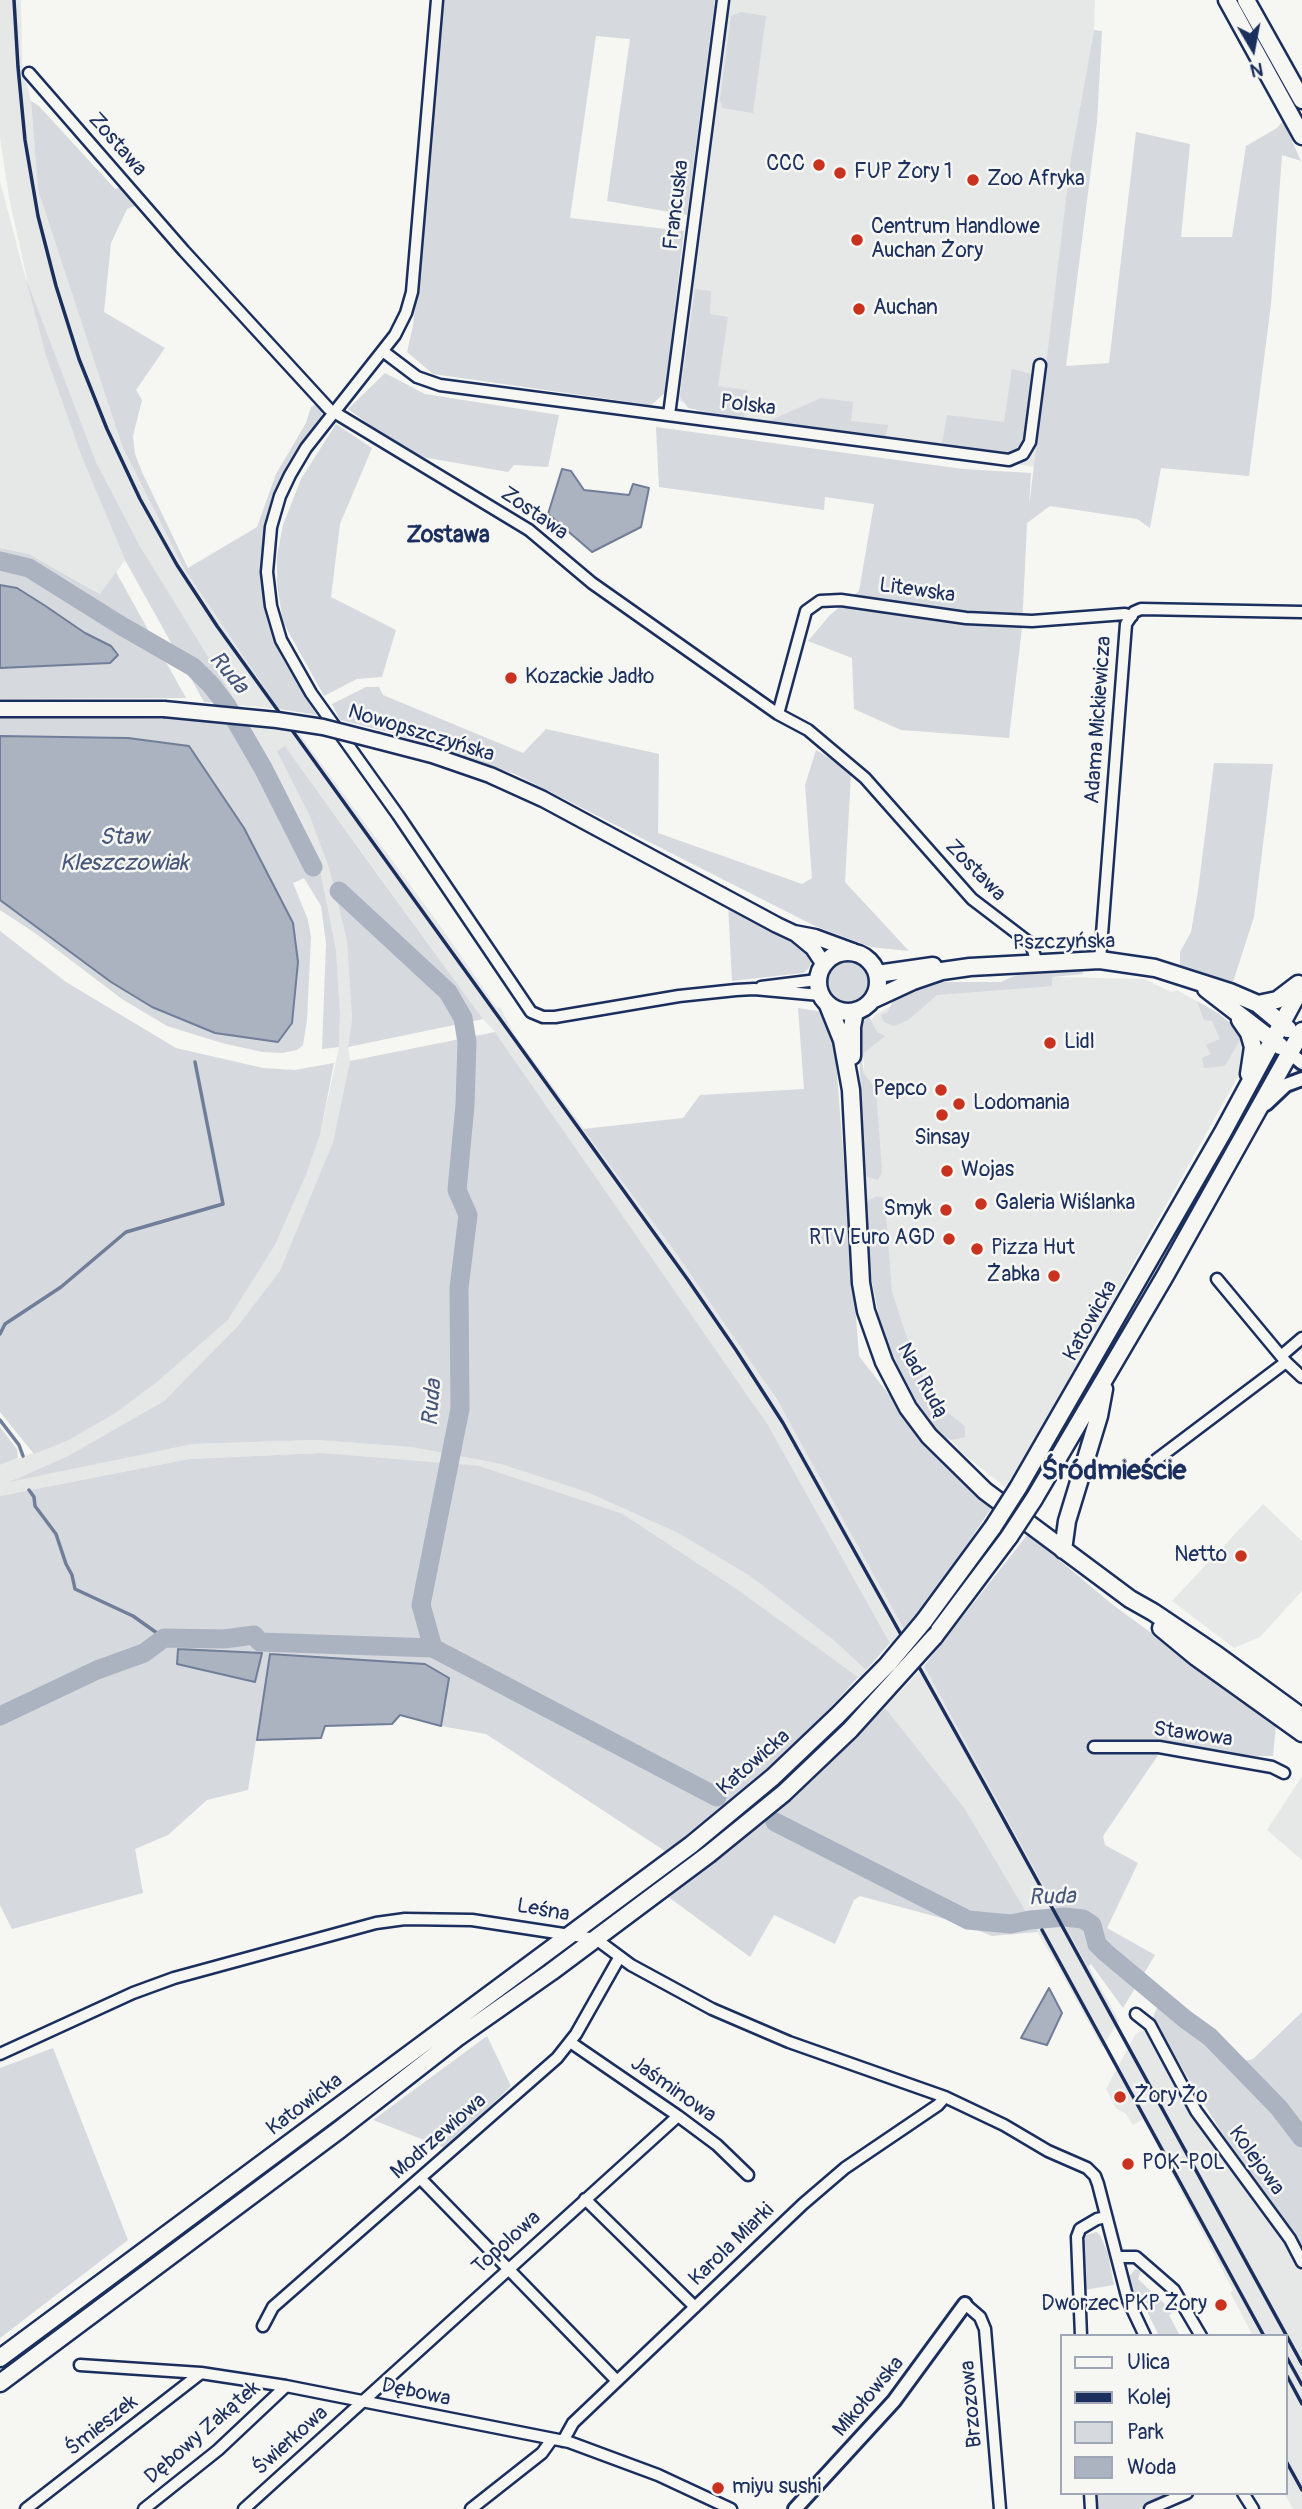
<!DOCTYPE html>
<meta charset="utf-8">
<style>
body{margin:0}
#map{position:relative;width:1302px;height:2509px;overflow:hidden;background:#f6f6f2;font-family:Pangolin,sans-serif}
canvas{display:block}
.legend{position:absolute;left:1060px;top:2334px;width:228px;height:161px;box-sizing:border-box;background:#f6f6f2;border:2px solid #9ea6b7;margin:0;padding:9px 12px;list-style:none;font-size:21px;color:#1b2f5e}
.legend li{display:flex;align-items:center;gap:14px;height:35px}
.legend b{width:35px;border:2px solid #9ea6b7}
.north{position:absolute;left:1218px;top:14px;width:70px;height:70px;-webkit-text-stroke:5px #f6f6f2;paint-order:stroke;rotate:170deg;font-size:19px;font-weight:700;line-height:28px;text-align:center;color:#1b2f5e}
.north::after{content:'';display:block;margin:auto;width:24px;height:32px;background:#1b2f5e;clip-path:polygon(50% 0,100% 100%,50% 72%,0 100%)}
</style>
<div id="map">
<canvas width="1302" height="2509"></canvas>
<ul class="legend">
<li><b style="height:9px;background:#f6f6f2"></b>Ulica</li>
<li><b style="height:9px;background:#1b2f5e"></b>Kolej</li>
<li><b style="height:19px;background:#d6d9dd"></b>Park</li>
<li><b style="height:19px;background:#abb2c0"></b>Woda</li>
</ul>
<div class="north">N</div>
</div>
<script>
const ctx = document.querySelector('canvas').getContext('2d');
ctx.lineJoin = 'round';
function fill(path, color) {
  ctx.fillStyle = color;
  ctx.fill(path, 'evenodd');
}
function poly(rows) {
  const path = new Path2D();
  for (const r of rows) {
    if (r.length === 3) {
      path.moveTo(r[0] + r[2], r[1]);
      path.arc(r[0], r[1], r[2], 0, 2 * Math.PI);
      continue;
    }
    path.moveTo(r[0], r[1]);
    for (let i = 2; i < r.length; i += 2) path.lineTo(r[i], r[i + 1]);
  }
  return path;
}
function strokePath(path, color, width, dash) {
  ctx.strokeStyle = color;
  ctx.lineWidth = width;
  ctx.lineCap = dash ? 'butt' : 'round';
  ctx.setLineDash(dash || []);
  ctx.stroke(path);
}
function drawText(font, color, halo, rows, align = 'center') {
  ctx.font = font + ' Pangolin,sans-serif';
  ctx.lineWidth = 5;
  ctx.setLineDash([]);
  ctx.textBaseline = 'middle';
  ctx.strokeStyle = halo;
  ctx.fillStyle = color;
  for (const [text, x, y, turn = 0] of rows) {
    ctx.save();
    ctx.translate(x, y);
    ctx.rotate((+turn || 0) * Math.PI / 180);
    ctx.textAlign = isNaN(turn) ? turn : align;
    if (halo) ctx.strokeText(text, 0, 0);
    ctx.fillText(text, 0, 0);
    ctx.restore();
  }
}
const built = poly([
 [0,0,21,0,22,63,31,101,38,190,122,446,183,567,279,709,239,705,272,728,298,732,441,927,497,1008,493,1011,500,1007,514,1034,673,1249,764,1380,807,1450,905,1631,892,1646,768,1425,495,1032,483,1019,285,746,329,868,347,941,352,1019,348,1047,350,1061,333,1142,280,1272,238,1327,164,1401,68,1456,13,1480,193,1444,316,1440,411,1447,501,1464,589,1493,678,1533,750,1576,832,1639,895,1697,924,1666,1119,2021,1102,2047,1058,1967,965,1809,858,1677,741,1592,623,1514,321,1453,189,1459,0,1496,0,1465,69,1440,114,1414,156,1383,228,1320,275,1245,306,1175,320,1135,339,1047,340,1013,336,949,319,865,298,818,261,747,141,548,96,462,29,288,9,197,0,138],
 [715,0,1095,0,1094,30,1071,157,1035,467,700,412,666,393],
 [0,181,46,356,81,455,125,560,101,594,29,554,0,548],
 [1052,977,1144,979,1171,992,1177,990,1219,1014,1241,1032,1246,1049,1245,1064,1129,1271,1043,1431,1005,1487,962,1453,932,1419,883,1322,873,1286,867,1214,863,1032,875,1015,902,1000],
 [1263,1504,1302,1541,1302,1591,1260,1637,1234,1648,1172,1601],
 [1302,1776,1302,1860,1267,1830],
 [1148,2029,1206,2137,1287,2241,1302,2269,1302,2509,1293,2509,1284,2493,1286,2493,1286,2336,1253,2336,1230,2292,1233,2290,1143,2119,1133,2125,1126,2114,1116,2108,1106,2089,1135,2035,1142,2030]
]);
const green = poly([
 [443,0,715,0,687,215,607,201,630,39,596,36,570,218,684,231,665,393,651,405,433,374,407,352,413,326],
 [741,12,766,16,753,113,722,108,720,100,731,16],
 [1094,30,1102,31,1097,122,1066,366,1109,363,1136,132,1190,144,1181,237,1232,237,1246,146,1277,128,1283,121,1301,161,1282,155,1271,304,1249,476,1161,468,1150,528,1137,519,1050,506,1027,523,1022,628,1009,738,901,730,854,709,852,658,808,641,830,615,859,591,874,504,825,497,824,510,659,487,656,427,963,469,1031,473,1029,507,1071,157],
 [31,101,39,106,115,189,121,187,135,206,127,209,111,243,104,312,165,348,136,390,142,400,133,436,135,454,142,472,188,568,257,527,276,474,306,423,311,407,315,405,322,411,321,421,288,463,272,497,264,528,260,573,264,604,271,630,282,658,317,715,279,709,183,567,122,446,38,190],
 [25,276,96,462,141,548,237,704,204,702,125,560,81,455,46,356],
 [695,289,711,291,710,314,728,317,718,386,747,390,744,419,688,408,680,396],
 [1012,369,1031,374,1025,440,1019,448,1011,453,942,443,947,415,1004,422],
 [385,373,425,394,559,415,548,467,514,465,508,472,411,455,348,409],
 [821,398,853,402,851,421,888,425,886,436,769,421],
 [336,424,372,448,340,524,331,597,396,630,382,677,357,679,324,696,283,622,277,584,277,556,283,525,301,479],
 [0,548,29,554,100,594,116,572,186,698,0,699,0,668,110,663,111,646,85,633,17,588,0,584],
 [366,687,379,687,383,695,523,753,546,729,659,754,658,833,802,884,812,878,805,785,816,750,846,768,851,774,845,882,909,951,871,947,815,926,515,774,392,733,340,720,332,704],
 [0,716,171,719,248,725,298,818,319,865,336,949,340,1013,339,1047,322,1049,326,943,321,906,304,878,293,883,308,920,311,937,307,1020,303,1045,297,1050,282,1053,262,1052,222,1043,167,1026,122,999,35,933,0,910,0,900,85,963,152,1007,215,1033,277,1042,128,738,0,736],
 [285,746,370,864,483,1019,348,1047,352,1019,347,941,329,868,309,814,277,751],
 [1214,763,1273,764,1254,917,1233,982,1180,965,1180,952,1191,932,1198,891],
 [728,904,797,943,810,953,812,961,809,968,803,973,732,981],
 [0,931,66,982,176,1048,263,1068,295,1070,334,1063,320,1135,306,1175,275,1245,228,1320,156,1383,114,1414,69,1440,34,1454,0,1412],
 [847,981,23],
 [1082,971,1083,974,1052,977,1052,986,937,995,908,1020,894,1026,884,1022,881,1015,888,1012,895,997,934,982,1000,982,1017,975],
 [1197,1001,1219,1014,1241,1032,1242,1036,1225,1066,1204,1068,1202,1058,1211,1054,1206,1045,1220,1039,1212,1021,1204,1020],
 [798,1008,823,1012,835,1049,859,1356,897,1405,903,1418,992,1507,944,1579,905,1631,776,1398,673,1249,583,1129,683,1118,700,1095,804,1089],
 [864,1014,868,1014,877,1032,885,1036,864,1053,862,1063,864,1074,876,1089,882,1172,878,1180,867,1177,864,1173,858,1025],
 [495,1032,768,1425,890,1643,866,1670,832,1639,750,1576,678,1533,589,1493,501,1464,411,1447,316,1440,193,1444,9,1482,68,1456,164,1401,238,1326,280,1271,333,1142,350,1061],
 [877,1196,882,1197,885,1202,892,1292,909,1344,929,1390,938,1405,965,1426,965,1437,951,1440,941,1436,917,1402,891,1355,880,1322,868,1262,865,1207,869,1200],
 [0,1427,17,1449,18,1458,0,1465],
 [321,1453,479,1466,623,1514,741,1592,858,1677,802,1739,682,1842,665,1851,486,1734,441,1726,449,1678,270,1654,248,1790,207,1800,168,1835,135,1849,143,1893,12,1929,0,1905,0,1496,189,1459],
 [1028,1534,1113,1605,1276,1724,1273,1756,1253,1756,1167,1742,1103,1836,1105,1845,1138,1863,1107,1928,1155,1955,1123,2008,1091,1964,1088,1967,924,1666],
 [885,1708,965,1809,1038,1932,992,1936,963,1924,860,1896,854,1900,835,1944,774,1915,750,1957,667,1896,774,1812],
 [1159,2004,1204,2038,1227,2065,1253,2059,1302,2012,1302,2246,1225,2138,1152,2019],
 [487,2036,511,2086,447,2149,373,2120],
 [53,2048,128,2240,0,2338,0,2068],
 [1097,2232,1101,2237,1108,2254,1114,2285,1084,2290,1082,2243,1086,2235],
 [1136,2269,1141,2271,1138,2279,1168,2307,1172,2313,1169,2315,1180,2336,1159,2336,1142,2301,1133,2296,1129,2284,1129,2276],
 [1095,2493,1176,2493,1139,2509,1096,2509]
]);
const water = poly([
 [562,469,571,471,584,490,629,495,633,484,649,488,641,527,592,552,548,514,562,469],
 [0,585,17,588,44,605,85,633,111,646,118,655,110,663,0,668,0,585],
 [0,736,128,738,189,746,244,828,293,923,298,962,292,1023,278,1042,215,1033,152,1007,111,982,0,900,0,736],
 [178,1649,262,1653,255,1682,177,1664,178,1649],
 [270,1654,425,1664,449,1678,441,1726,400,1715,392,1724,325,1726,321,1738,257,1740,270,1654],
 [1049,1988,1062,2013,1047,2045,1021,2038,1049,1988]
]);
const stream = poly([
 [0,1334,5,1324,61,1287,126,1232,223,1204,195,1062],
 [0,1420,19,1445,23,1456],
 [29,1490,34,1497,35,1506,56,1534,66,1564,72,1575,75,1589,133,1616,164,1638]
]);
const river = poly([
 [0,561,29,568,120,625,193,667,212,686,227,706,263,768,313,867],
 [339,891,448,992,463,1018,467,1042,465,1105,457,1190,468,1215,459,1288,460,1409,421,1605,433,1648,717,1797],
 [0,1716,97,1670,144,1653,164,1638,224,1639,254,1635,260,1642,433,1648],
 [775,1822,968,1920,1011,1924,1030,1920,1065,1917,1083,1919,1092,1925,1097,1944,1105,1952,1185,2019,1210,2037,1279,2108,1302,2138]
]);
const minor = poly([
 [437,0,412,292,406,313,395,335,306,448,290,475,280,496,271,527,267,572,271,606,281,640,311,693,398,815,531,1012,543,1017,555,1017,679,996,736,990,754,989,820,995],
 [29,73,184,251,329,409,529,530,592,583,778,714,808,730,865,778,972,899,1031,944,1037,963],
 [384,352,417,377,440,385,1009,460,1023,454,1030,442,1040,365],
 [669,415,723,0],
 [778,714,806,611,820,601,841,600,966,618,1032,621,1125,614,1132,616],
 [1100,960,1126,624,1134,612,1141,609,1302,612],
 [761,987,817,980],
 [1217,1279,1286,1362,1302,1377],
 [1281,1356,1302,1338],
 [1156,1460,1286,1362],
 [1094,1747,1159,1747,1272,1767,1284,1773],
 [1136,2014,1150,2025,1196,2111,1290,2239,1302,2262],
 [570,2042,678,2116,717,2145,748,2175],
 [0,2054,133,1993,174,1978,376,1923,405,1919,472,1920,596,1939,631,1965,712,2009,789,2042,945,2097,1004,2125,1048,2151,1087,2168,1095,2176,1098,2184,1128,2300,1145,2336],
 [421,2179,617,2381],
 [585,2199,695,2307],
 [1117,2257,1136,2257,1174,2290,1201,2336],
 [965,2304,980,2317,985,2329,1000,2509],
 [263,2326,273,2307,557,2058,576,2034,619,1958],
 [1081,2336,1077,2237,1080,2229,1097,2219,1106,2217],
 [80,2365,201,2373,286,2386,569,2442,658,2475,731,2509],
 [563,2441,573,2423,803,2204,845,2168,938,2105,945,2097],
 [1090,2493,1091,2509],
 [1243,2493,1253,2509],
 [26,2509,201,2373],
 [144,2509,218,2450,286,2386],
 [244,2509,678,2116],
 [471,2509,542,2453,552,2439],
 [1150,2509,1187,2493]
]);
const tertiary = poly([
 [1290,1053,1302,1063],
 [1266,1104,1286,1085,1302,1079],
 [795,2509,894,2401,965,2304]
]);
const secondary = poly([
 [0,709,164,709],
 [378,741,432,755,490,775,543,799,777,925,794,933,815,937,853,951],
 [796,934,813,948,823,963]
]);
const primary = poly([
 [1227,0,1302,136],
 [1246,0,1302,100],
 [848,982,30],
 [877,974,933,966],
 [1206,989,1280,1046],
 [872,1000,913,981,942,971,970,967,1100,960,1155,968,1230,992,1258,1004,1288,1029],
 [1258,1004,1277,1000,1298,984],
 [828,1005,842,1040,851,1090,861,1283,866,1311,884,1362,908,1408,929,1436,985,1491,1130,1599,1153,1612,1217,1655,1302,1717],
 [1240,1020,1249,1033,1253,1047,1249,1074],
 [852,1056,852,1027,855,1011],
 [1018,1488,1223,1132,1302,986],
 [1034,1499,1165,1276,1302,1031],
 [1063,1550,1067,1521,1099,1416,1104,1389],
 [924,1621,993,1527],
 [1161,1628,1196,1657,1302,1733],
 [934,1637,1009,1537],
 [0,2358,691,1845,773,1777,837,1716],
 [0,2383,339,2130,457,2038,551,1972,709,1854,784,1793,850,1730]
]);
const rail = poly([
 [14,0,18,67,25,140,38,216,56,286,79,359,107,429,140,499,177,565,217,626,688,1280,736,1350,783,1423,986,1787,1302,2364],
 [1042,1930,1264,2336],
 [1286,2356,1302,2385],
 [1287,2376,1302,2404],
 [1286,2461,1302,2490]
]);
const secondaryBridge = poly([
 [164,709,277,720,323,727,378,741]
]);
const primaryBridge = poly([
 [993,1527,1018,1488],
 [1009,1537,1034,1499],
 [837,1716,888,1664,924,1621],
 [850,1730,934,1637]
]);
const markers = [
 [819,165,7,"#c8321e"],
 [840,173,7,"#c8321e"],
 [973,180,7,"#c8321e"],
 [857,240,7,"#c8321e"],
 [859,309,7,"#c8321e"],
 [511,678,7,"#c8321e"],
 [1050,1043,7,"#c8321e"],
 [941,1090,7,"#c8321e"],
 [959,1104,7,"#c8321e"],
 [942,1115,7,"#c8321e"],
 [947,1171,7,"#c8321e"],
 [981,1204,7,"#c8321e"],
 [946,1210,7,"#c8321e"],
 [949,1239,7,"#c8321e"],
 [977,1249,7,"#c8321e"],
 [1054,1276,7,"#c8321e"],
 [1241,1556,7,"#c8321e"],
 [1120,2097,7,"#c8321e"],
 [1128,2164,7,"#c8321e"],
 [1221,2305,7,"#c8321e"],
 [718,2488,7,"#c8321e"]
];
const streetNames = [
 ["Zostawa",117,145,49],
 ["Francuska",677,205,-83],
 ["Polska",748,406,7],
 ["Zostawa",534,514,35],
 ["Litewska",917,591,8],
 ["Adama Mickiewicza",1099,720,-86],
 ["Nowopszczyńska",421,734,17],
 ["Zostawa",975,871,46],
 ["Pszczyńska",1064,943,-1],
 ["Katowicka",1091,1321,-61],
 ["Nad Rudą",922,1381,61],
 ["Stawowa",1193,1735,8],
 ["Katowicka",754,1763,-41],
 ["Leśna",543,1911,10],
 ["Jaśminowa",673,2090,35],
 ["Katowicka",305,2105,-37],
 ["Modrzewiowa",439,2137,-41],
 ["Kolejowa",1256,2161,54],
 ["Topolowa",507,2243,-42],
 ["Karola Miarki",732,2245,-44],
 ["Dębowa",416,2393,12],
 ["Mikołowska",869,2397,-50],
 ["Brzozowa",972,2404,-95],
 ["Śmieszek",102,2426,-38],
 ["Dębowy Zakątek",203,2433,-41],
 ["Świerkowa",291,2441,-42]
];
const poiNames = [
 ["CCC",805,165,"right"],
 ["FUP Żory 1",854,173],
 ["Zoo Afryka",987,180],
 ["Centrum Handlowe",871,228],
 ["Auchan Żory",871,252],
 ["Auchan",873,309],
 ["Kozackie Jadło",525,678],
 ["Lidl",1064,1043],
 ["Pepco",927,1090,"right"],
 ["Lodomania",973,1104],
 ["Sinsay",942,1139,"center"],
 ["Wojas",961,1171],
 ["Galeria Wiślanka",995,1204],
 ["Smyk",932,1210,"right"],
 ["RTV Euro AGD",935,1239,"right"],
 ["Pizza Hut",991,1249],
 ["Żabka",1040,1276,"right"],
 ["Netto",1227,1556,"right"],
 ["Żory Żo",1134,2097],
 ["POK-POL",1142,2164],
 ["Dworzec PKP Żory",1207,2305,"right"],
 ["miyu sushi",732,2488]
];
const neighbourhoodNames = [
 ["Zostawa",448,536]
];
const waterNames = [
 ["Ruda",228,673,50],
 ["Staw",124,838],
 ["Kleszczowiak",124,864],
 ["Ruda",433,1403,-85],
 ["Ruda",1052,1898,-2]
];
const districtNames = [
 ["Śródmieście",1114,1472]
];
fill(built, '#e6e7e7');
fill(green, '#d6d9dd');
fill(water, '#abb2c0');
strokePath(water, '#717e99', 2);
strokePath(stream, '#717e99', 3.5);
strokePath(river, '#abb2c0', 19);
strokePath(minor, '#1b2f5e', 15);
strokePath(tertiary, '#1b2f5e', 18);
strokePath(secondary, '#1b2f5e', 19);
strokePath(primary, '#1b2f5e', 21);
strokePath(minor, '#f6f6f2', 10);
strokePath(tertiary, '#f6f6f2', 12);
strokePath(secondary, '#f6f6f2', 14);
strokePath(primary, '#f6f6f2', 16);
strokePath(rail, '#1b2f5e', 3.5);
strokePath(secondaryBridge, '#1b2f5e', 19, []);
strokePath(primaryBridge, '#1b2f5e', 21, []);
strokePath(secondaryBridge, '#f6f6f2', 14);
strokePath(primaryBridge, '#f6f6f2', 16);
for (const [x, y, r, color] of markers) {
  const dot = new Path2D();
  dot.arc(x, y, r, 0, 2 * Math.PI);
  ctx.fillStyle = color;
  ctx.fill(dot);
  strokePath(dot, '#f6f6f2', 2.5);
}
drawText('21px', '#1b2f5e', '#f6f6f2', streetNames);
drawText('21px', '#1b2f5e', '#f6f6f2', poiNames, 'left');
drawText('bold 23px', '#1b2f5e', '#f6f6f2', neighbourhoodNames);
drawText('italic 23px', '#46567b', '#f6f6f2', waterNames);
drawText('bold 28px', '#1b2f5e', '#f6f6f2', districtNames);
</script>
